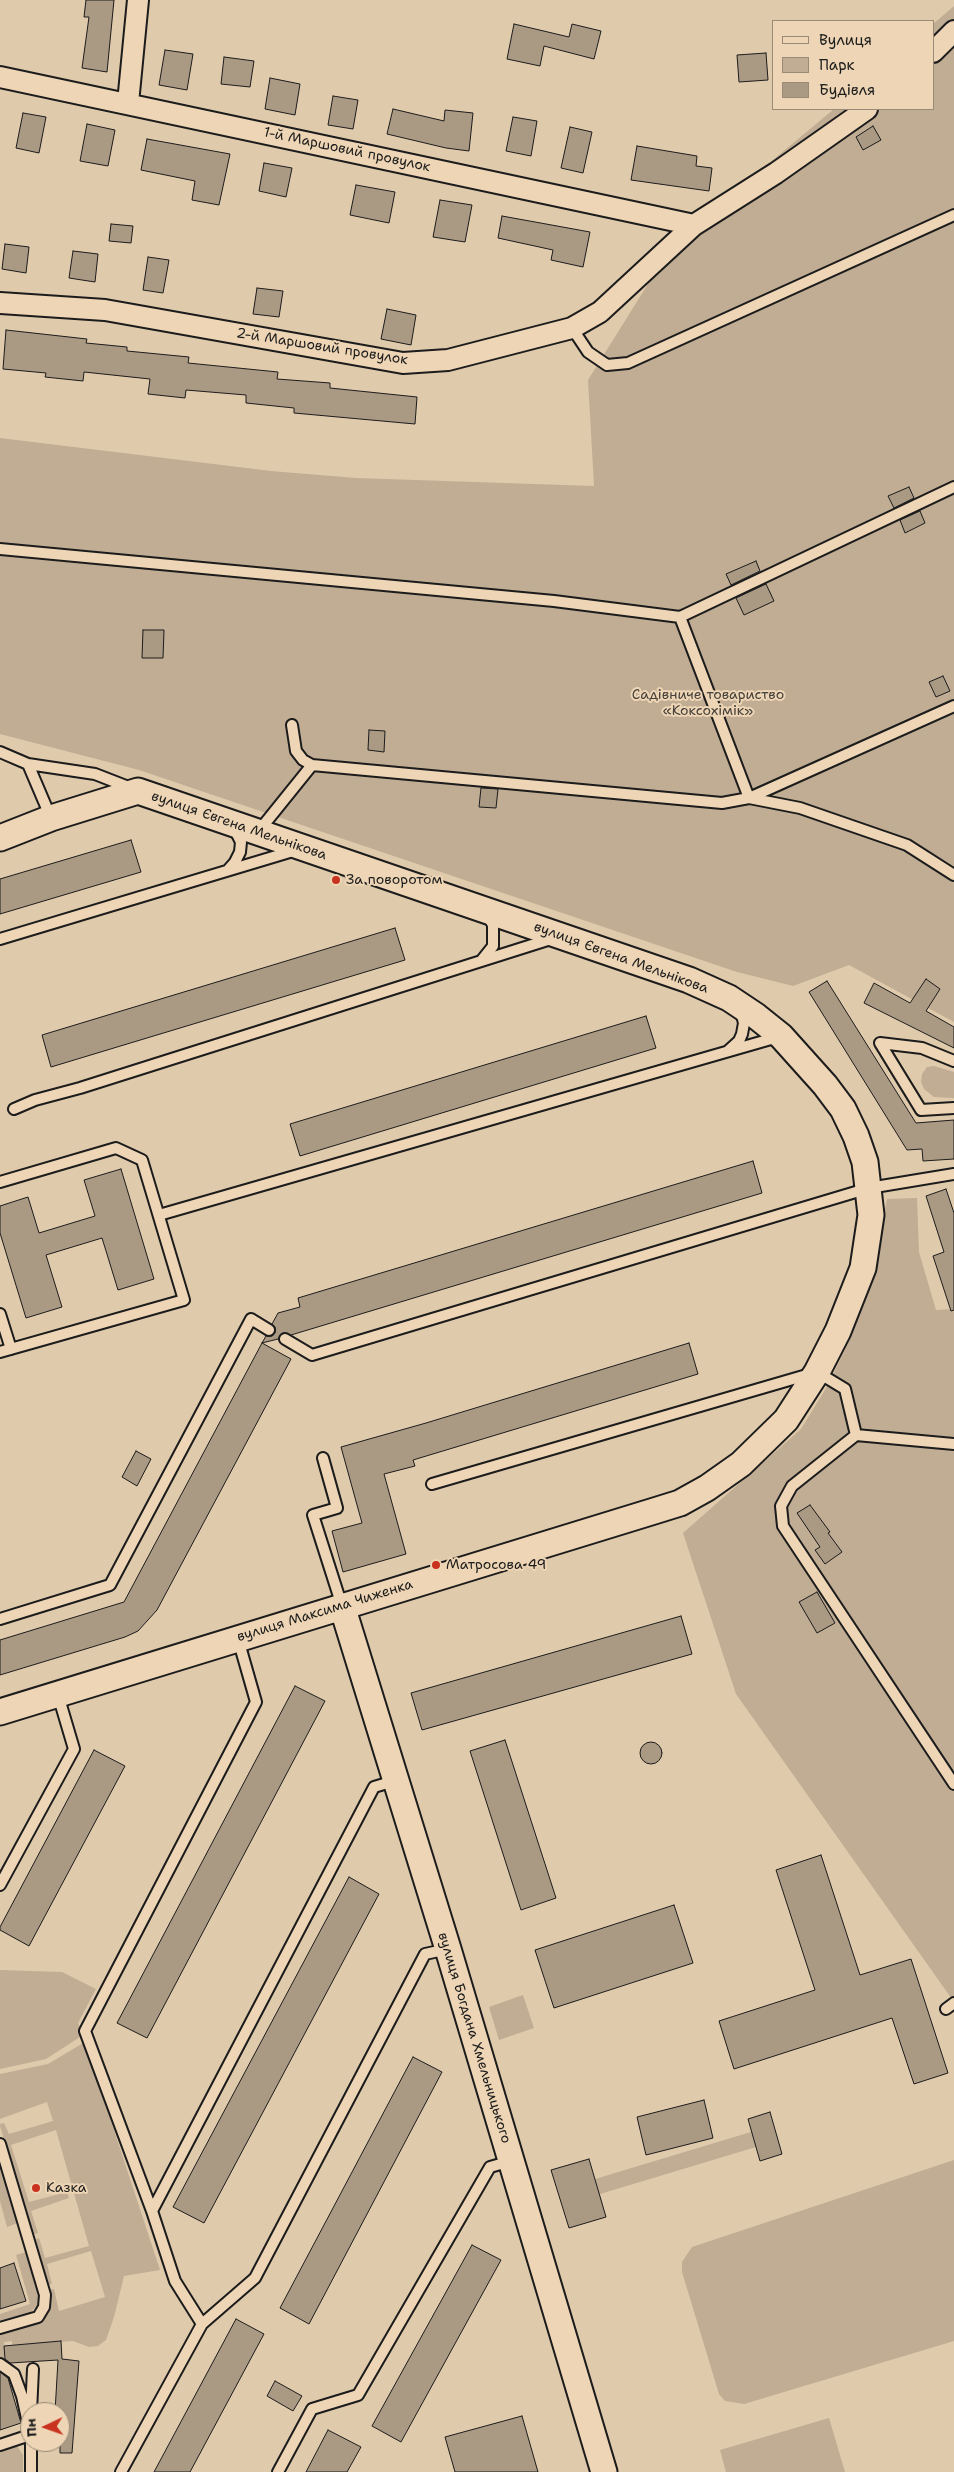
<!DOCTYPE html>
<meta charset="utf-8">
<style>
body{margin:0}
#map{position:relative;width:954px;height:2472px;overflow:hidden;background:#e0caac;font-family:"Shantell Sans",sans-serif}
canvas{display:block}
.legend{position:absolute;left:772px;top:20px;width:162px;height:90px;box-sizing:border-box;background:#edd5b5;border:1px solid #998b78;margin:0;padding:6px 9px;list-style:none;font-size:15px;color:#1c1c1c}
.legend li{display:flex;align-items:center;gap:10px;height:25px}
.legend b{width:25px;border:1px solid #998b78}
.north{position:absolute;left:20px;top:2402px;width:50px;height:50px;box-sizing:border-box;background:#edd5b5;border:1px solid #998b78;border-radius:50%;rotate:267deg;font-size:14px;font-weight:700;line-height:20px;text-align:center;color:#1c1c1c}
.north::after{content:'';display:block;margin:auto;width:18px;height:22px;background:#c8321e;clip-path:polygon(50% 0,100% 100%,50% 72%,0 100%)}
</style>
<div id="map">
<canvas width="954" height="2472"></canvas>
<ul class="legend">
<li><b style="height:6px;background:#edd5b5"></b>Вулиця</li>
<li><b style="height:14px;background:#c0ad94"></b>Парк</li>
<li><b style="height:14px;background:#aa9983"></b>Будівля</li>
</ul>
<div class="north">Пн</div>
</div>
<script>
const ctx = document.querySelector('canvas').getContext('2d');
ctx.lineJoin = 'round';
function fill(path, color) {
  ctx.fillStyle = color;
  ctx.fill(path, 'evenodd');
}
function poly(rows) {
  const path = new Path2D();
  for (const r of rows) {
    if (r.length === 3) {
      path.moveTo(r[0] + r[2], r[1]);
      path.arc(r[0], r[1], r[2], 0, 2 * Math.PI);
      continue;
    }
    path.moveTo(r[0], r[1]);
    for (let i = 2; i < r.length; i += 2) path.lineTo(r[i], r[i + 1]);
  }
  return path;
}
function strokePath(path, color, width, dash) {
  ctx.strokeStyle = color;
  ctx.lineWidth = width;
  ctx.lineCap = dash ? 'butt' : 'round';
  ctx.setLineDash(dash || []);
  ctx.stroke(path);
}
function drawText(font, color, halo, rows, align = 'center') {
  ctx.font = font + ' "Shantell Sans",sans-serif';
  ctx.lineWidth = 4;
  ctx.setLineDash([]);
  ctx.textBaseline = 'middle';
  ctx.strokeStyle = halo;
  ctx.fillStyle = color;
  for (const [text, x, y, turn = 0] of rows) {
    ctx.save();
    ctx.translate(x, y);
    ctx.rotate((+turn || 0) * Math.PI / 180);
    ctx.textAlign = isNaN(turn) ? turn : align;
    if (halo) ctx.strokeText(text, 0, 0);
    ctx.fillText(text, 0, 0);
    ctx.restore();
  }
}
const green = poly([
 [954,6,954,1022,849,965,793,986,737,972,139,770,0,734,0,438,271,471,356,478,594,486,588,380,693,212,768,164,834,109,933,109,933,24],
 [934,1066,954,1072,954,1098,934,1097,924,1089,921,1082,922,1074,927,1067],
 [917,1198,919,1252,936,1310,954,1309,954,2002,736,1694,683,1533,801,1429,828,1385,850,1339,874,1268,887,1199],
 [0,1970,62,1972,96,1989,78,2023,83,2035,46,2059,0,2069],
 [523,1995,534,2028,499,2040,489,2007],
 [85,2042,160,2270,124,2276,114,2317,106,2340,98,2346,89,2347,73,2341,12,2345,12,2341,4,2342,5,2361,0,2359,0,2334,43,2319,50,2306,48,2290,54,2289,59,2311,105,2297,91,2251,47,2264,52,2284,47,2285,34,2240,39,2238,45,2258,89,2246,56,2130,11,2145,29,2202,67,2192,69,2198,31,2211,38,2233,32,2235,0,2126,0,2124,4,2123,9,2134,53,2121,47,2102,0,2119,0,2074,48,2064],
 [770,2112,782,2154,760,2161,756,2147,600,2194,606,2217,569,2228,551,2170,589,2159,595,2179,751,2132,748,2119],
 [954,2160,954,2341,744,2404,725,2401,719,2394,682,2272,682,2262,692,2247],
 [0,2164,18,2223,7,2227,0,2201],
 [26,2252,37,2289,39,2303,29,2314,0,2323,0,2314,30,2304,16,2255],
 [829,2418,845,2472,726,2472,720,2450],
 [17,2446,23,2455,23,2472,0,2472,0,2451]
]);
const building = poly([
 [86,0,114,0,107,72,82,68,89,17,84,17,86,0],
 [514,24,569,37,572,24,601,31,594,59,544,46,540,66,507,59,514,24],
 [165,50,193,54,187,90,159,85,165,50],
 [766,53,768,80,739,82,737,55,766,53],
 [224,57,254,61,250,87,221,84,224,57],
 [270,78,300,84,295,115,265,109,270,78],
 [333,96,358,100,353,129,328,125,333,96],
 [393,109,444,121,445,110,473,113,469,151,446,148,387,134,393,109],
 [23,113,46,117,39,153,16,148,23,113],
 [513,117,537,121,531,156,506,151,513,117],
 [87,124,115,130,108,166,80,161,87,124],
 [873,126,881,140,863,150,856,137,873,126],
 [570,127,592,132,583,173,561,168,570,127],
 [147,139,230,154,219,205,192,200,195,181,141,170,147,139],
 [637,146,697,156,696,166,712,168,709,191,631,180,637,146],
 [264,163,292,168,286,197,259,191,264,163],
 [356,185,395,192,389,223,350,215,356,185],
 [440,200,472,205,465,242,433,237,440,200],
 [502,216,590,232,583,267,551,260,553,250,498,238,502,216],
 [111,224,133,226,131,243,109,241,111,224],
 [5,244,29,247,26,273,2,269,5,244],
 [73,251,98,254,95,282,69,278,73,251],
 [148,257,169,260,163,293,143,290,148,257],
 [257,288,283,291,279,317,253,314,257,288],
 [387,309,416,315,411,345,381,339,387,309],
 [6,330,87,339,86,343,127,347,127,351,189,357,188,363,278,372,277,379,330,383,330,388,417,397,415,424,294,413,294,408,246,403,246,395,186,390,185,398,148,394,150,379,84,372,83,381,45,377,46,373,3,369,6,330],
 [909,487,914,498,894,508,888,496,909,487],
 [920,511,925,523,905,533,900,520,920,511],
 [756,561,760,571,731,585,726,574,756,561],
 [766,584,774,601,744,615,736,598,766,584],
 [143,630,164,630,163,658,142,658,143,630],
 [943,676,950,691,936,697,929,682,943,676],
 [369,730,385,731,384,752,368,750,369,730],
 [481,788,498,789,496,808,479,807,481,788],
 [131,840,141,872,0,914,0,879,131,840],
 [395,928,405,960,51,1067,42,1035,395,928],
 [926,979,940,989,926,1011,954,1027,954,1048,864,1003,874,983,910,1003,926,979],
 [827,981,916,1123,954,1120,954,1159,923,1161,922,1149,907,1150,809,992,827,981],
 [646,1016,656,1048,300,1156,290,1124,646,1016],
 [753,1161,762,1193,291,1335,282,1333,278,1339,262,1343,266,1336,272,1336,275,1333,275,1327,272,1324,278,1313,300,1307,298,1298,753,1161],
 [121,1169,154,1279,118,1290,102,1238,46,1255,62,1307,26,1318,0,1233,0,1206,28,1197,39,1233,95,1216,84,1180,121,1169],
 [946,1189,954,1213,954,1310,951,1311,933,1256,944,1252,926,1196,946,1189],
 [262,1343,291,1359,157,1610,138,1631,125,1637,0,1675,0,1640,124,1602,262,1343],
 [689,1343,698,1374,413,1460,415,1466,384,1474,406,1554,343,1572,332,1531,362,1523,341,1447,426,1423,689,1343],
 [136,1451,151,1459,137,1486,122,1477,136,1451],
 [810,1505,830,1532,828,1533,842,1552,825,1564,815,1550,820,1547,797,1513,810,1505],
 [817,1592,835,1623,817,1633,799,1602,817,1592],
 [681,1616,692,1654,422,1730,411,1693,681,1616],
 [295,1686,325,1701,147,2038,117,2023,295,1686],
 [505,1740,556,1898,521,1910,470,1751,505,1740],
 [651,1753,11],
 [94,1750,125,1766,29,1946,0,1930,0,1927,94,1750],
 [821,1855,860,1975,911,1959,948,2073,914,2084,892,2018,734,2069,719,2021,815,1990,776,1870,821,1855],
 [349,1877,379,1894,204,2223,173,2207,349,1877],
 [674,1905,693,1963,554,2008,535,1950,674,1905],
 [413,2057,442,2072,309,2324,280,2308,413,2057],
 [704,2100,713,2138,646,2155,637,2117,704,2100],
 [770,2112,782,2154,760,2161,748,2119,770,2112],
 [589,2159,606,2217,569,2228,551,2170,589,2159],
 [472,2245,501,2260,401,2442,372,2426,472,2245],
 [14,2263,26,2301,0,2309,0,2268,14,2263],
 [236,2319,264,2334,190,2472,154,2472,236,2319],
 [61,2341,62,2359,79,2361,72,2453,60,2453,60,2412,55,2412,58,2360,10,2363,5,2359,4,2346,61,2341],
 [0,2372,8,2378,21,2423,0,2430,0,2372],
 [275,2381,302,2396,293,2411,267,2396,275,2381],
 [522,2416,538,2472,455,2472,445,2437,522,2416],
 [328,2430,361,2447,347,2472,306,2472,328,2430]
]);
const service = poly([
 [572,328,588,352,607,365,628,363,954,215],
 [0,549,554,601,680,617,749,798,954,706],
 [680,617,954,487],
 [292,725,296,751,303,760,312,765],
 [0,752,28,764,51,818],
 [28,764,95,774,131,788],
 [258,832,312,765,722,803,749,798,800,808,907,845,954,875],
 [228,870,235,862,240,852,241,842,234,828],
 [0,939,293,851],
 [481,961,493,946,493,925,487,914],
 [728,1051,739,1041,742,1034,744,1023,741,1012],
 [954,1061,922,1048,880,1043,921,1110,954,1108],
 [14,1109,35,1100,80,1088,554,938],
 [0,1182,116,1148,142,1160,184,1300,0,1352],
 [159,1215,778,1037],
 [0,1314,11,1349],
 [285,1339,312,1355,869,1188,954,1174],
 [856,1435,792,1486,781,1506,783,1526,954,1784],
 [323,1458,337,1508,313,1515,342,1606],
 [432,1484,817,1372,845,1389,856,1435,954,1444],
 [0,1619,110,1585,251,1319,269,1330],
 [0,1885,74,1749,58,1695],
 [946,2009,954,2003],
 [0,2144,45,2295,44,2307,38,2317,0,2328],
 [152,2211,374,1787,394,1781],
 [202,2324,255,2278,425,1954,448,1949],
 [0,2364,14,2374,22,2396,30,2432],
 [31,2412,33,2369],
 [31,2442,31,2472],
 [0,2445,30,2435],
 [121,2472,202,2324,175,2281,152,2211,85,2031,256,1702,238,1639],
 [278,2472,312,2409,358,2395,490,2167,511,2161]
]);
const minor = poly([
 [933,52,954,31],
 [0,77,694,225],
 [128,103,138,0],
 [0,303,105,310,403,363,448,360,572,328,600,312,694,225,776,173,867,109]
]);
const tertiary = poly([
 [0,838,51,818,138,791,689,980,729,998,756,1016,781,1036,825,1085,843,1109,856,1136,865,1162,871,1215,863,1268,838,1331,817,1372,786,1420,741,1464,707,1488,680,1503,651,1512,0,1712],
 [342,1606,448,1949,604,2472]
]);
const markers = [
 [336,880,5,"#c8321e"],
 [436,1565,5,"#c8321e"],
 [36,2188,5,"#c8321e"]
];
const streetNames = [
 ["1-й Маршовий провулок",347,150,12],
 ["2-й Маршовий провулок",322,347,9],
 ["вулиця Євгена Мельнікова",239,826,19],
 ["вулиця Євгена Мельнікова",621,958,20],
 ["вулиця Максима Чиженка",325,1611,-17],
 ["вулиця Богдана Хмельницького",474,2038,73]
];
const parkNames = [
 ["Садівниче товариство",708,695],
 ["«Коксохімік»",708,711]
];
const poiNames = [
 ["За поворотом",346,880],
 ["Матросова 49",446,1565],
 ["Казка",46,2188]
];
fill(green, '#c0ad94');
fill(building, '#aa9983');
strokePath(building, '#1c1c1c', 1);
strokePath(service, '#1c1c1c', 14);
strokePath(minor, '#1c1c1c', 24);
strokePath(tertiary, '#1c1c1c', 29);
strokePath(service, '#edd5b5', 10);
strokePath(minor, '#edd5b5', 20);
strokePath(tertiary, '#edd5b5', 25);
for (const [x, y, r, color] of markers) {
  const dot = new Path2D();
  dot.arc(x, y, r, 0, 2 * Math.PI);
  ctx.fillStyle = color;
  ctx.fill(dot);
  strokePath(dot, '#edd5b5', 2);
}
drawText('14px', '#1c1c1c', '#edd5b5', streetNames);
drawText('14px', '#45403a', '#edd5b5', parkNames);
drawText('14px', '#1c1c1c', '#edd5b5', poiNames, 'left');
</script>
